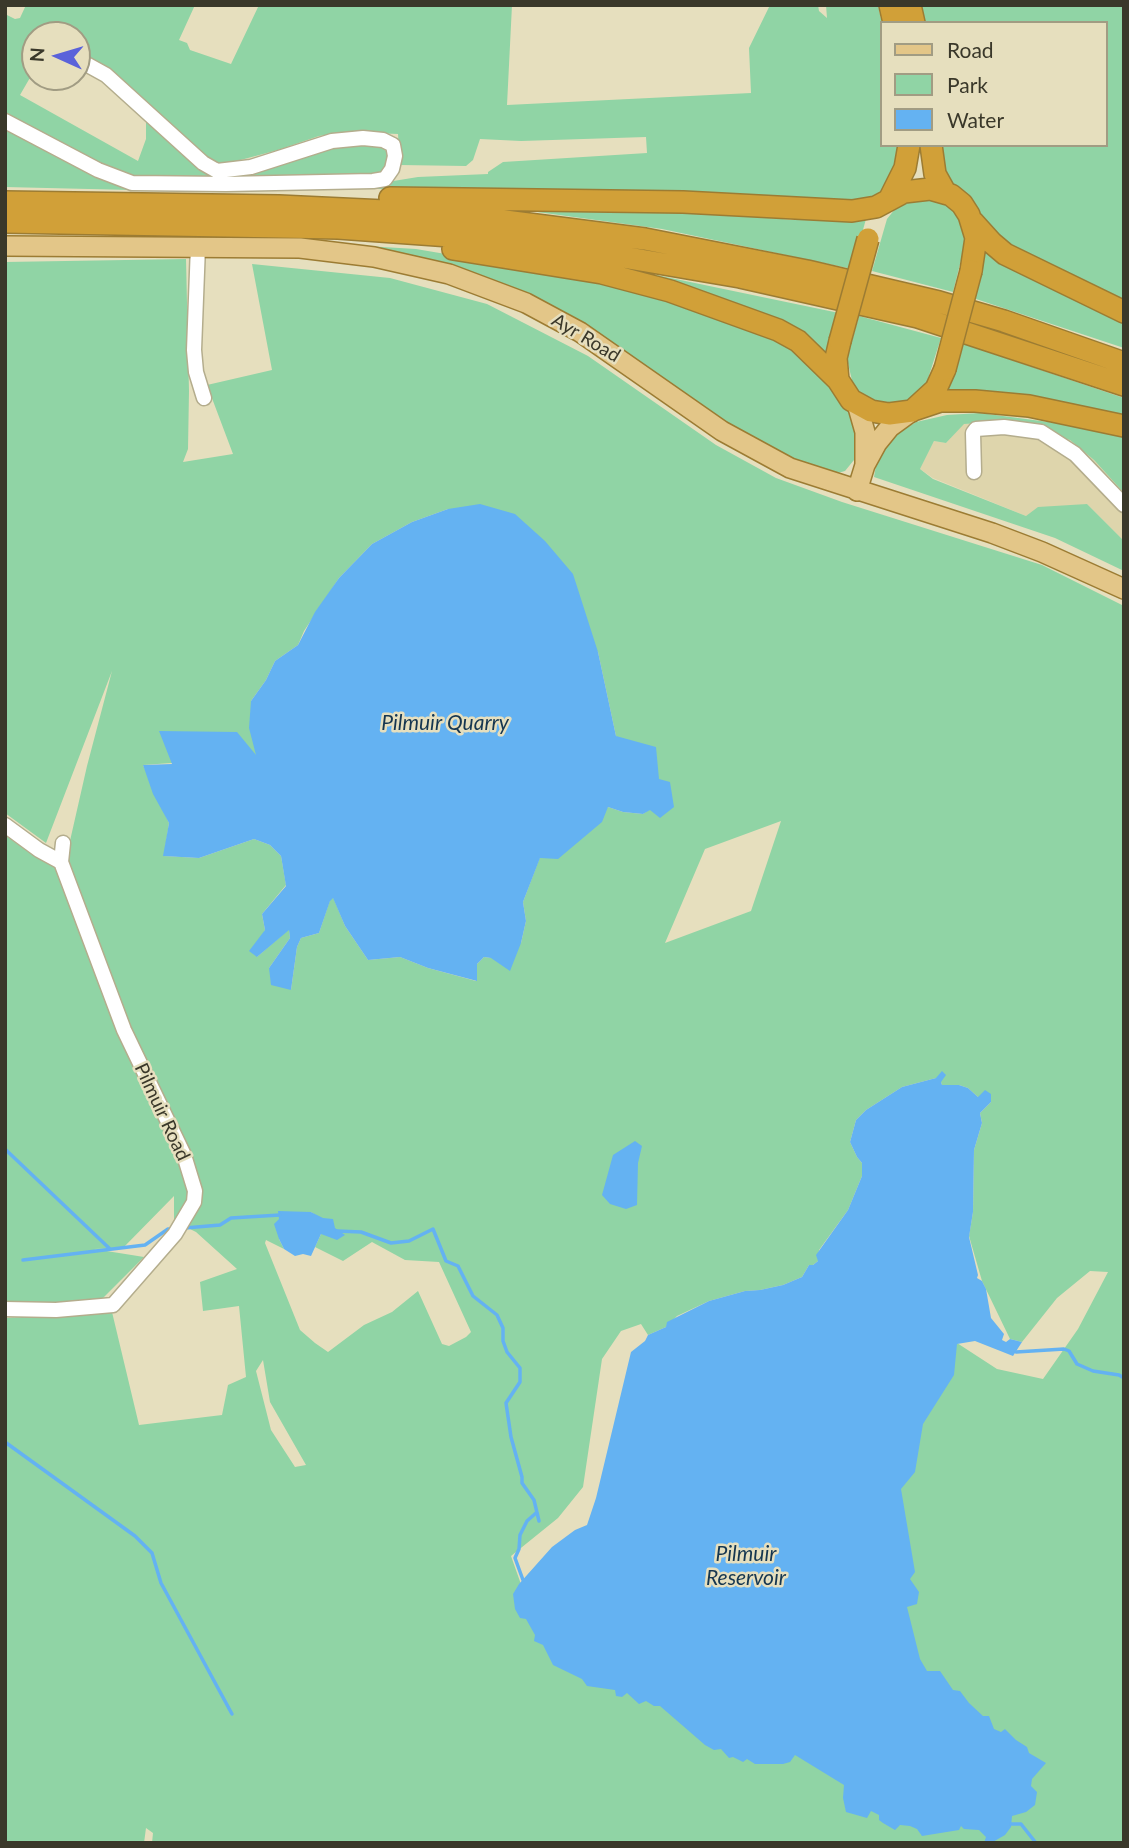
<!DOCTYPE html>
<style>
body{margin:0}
#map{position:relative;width:1129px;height:1848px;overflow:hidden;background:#e6dfbe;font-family:Lato,sans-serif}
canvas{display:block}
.frame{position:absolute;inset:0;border:7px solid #3a382a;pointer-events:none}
.legend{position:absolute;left:880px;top:21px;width:228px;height:126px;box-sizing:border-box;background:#e6dfbe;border:2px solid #a19c83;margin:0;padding:9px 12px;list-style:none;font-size:21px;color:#3a382a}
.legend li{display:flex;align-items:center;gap:14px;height:35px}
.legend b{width:35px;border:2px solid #a19c83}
.north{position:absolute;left:21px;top:21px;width:70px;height:70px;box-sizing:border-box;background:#e6dfbe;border:2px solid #a19c83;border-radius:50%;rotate:274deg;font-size:19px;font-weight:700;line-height:28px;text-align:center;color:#3a382a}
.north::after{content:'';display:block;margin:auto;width:24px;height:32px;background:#5a62da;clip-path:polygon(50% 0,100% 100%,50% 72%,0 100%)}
</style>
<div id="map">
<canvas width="1129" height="1848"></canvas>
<div class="frame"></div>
<ul class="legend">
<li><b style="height:9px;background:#e3c688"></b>Road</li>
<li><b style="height:19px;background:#90d4a5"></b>Park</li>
<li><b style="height:19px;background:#64b2f2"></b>Water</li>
</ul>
<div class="north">N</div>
</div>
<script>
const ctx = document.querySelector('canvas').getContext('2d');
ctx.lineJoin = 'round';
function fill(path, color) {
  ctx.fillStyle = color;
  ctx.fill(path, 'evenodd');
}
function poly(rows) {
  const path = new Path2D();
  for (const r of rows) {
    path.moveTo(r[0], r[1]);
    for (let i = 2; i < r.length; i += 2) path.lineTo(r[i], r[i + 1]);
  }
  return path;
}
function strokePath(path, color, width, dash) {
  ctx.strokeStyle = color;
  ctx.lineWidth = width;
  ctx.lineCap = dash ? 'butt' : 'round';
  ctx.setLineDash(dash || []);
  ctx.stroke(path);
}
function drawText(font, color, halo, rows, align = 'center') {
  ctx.font = font + ' Lato,sans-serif';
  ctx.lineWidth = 5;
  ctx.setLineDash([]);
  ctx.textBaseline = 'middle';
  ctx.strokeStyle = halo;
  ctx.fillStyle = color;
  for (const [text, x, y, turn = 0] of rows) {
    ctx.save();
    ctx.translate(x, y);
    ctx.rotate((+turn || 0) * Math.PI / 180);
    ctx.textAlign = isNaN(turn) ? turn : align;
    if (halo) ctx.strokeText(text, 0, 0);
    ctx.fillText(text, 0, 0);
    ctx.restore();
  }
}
const built = poly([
 [997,422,1070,440,1094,460,1124,493,1124,541,1087,504,1026,516,933,478,920,469,934,441,946,443,963,424]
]);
const green = poly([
 [26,5,195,5,179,40,187,43,190,50,231,64,259,5,512,5,507,105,751,93,749,48,770,5,818,5,819,11,827,18,826,5,878,5,882,24,882,145,899,145,899,155,891,179,884,191,874,200,850,204,619,192,301,188,131,190,5,187,5,127,54,156,98,177,125,186,143,188,375,184,418,177,488,174,488,172,503,162,647,153,646,137,521,141,480,139,473,160,466,166,400,165,398,134,345,132,319,136,278,150,218,166,210,164,105,69,77,54,77,35,35,35,35,69,20,95,138,161,146,139,146,114,198,165,218,177,243,173,331,149,364,142,381,146,386,151,388,161,383,171,371,177,224,180,131,175,102,165,5,112,5,14,15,19,20,18],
 [920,5,1124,5,1124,305,997,244,950,182,944,168,941,145,1106,145,1106,23,923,23],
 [911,198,945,200,960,218,968,233,953,292,872,271,887,219,899,204],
 [493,206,692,212,795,220,866,219,852,269,662,229],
 [349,245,416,249,552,272,644,293,782,343,802,357,832,386,850,413,855,425,856,449,854,460,845,471,827,476,730,430,602,339],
 [983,248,1124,321,1124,348,973,298],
 [186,259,189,391,188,449,183,462,233,454,207,385,272,370,252,264,390,278,487,304,588,356,716,445,776,478,842,502,1042,565,1124,606,1124,1843,152,1843,153,1833,146,1828,144,1843,5,1843,5,1318,112,1312,139,1425,222,1415,228,1385,246,1377,239,1306,203,1311,200,1282,237,1269,196,1232,174,1221,174,1196,123,1248,94,1249,144,1257,102,1299,77,1303,5,1303,5,835,34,856,67,854,87,766,112,671,46,843,5,813,5,262],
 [448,509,598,652,616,736,659,779,650,809,643,814,623,812,608,807,540,857,523,902,526,921,521,943,491,958,484,957,477,964,476,981,428,968,400,957,368,960,345,926,333,897,330,900,319,933,301,938,297,947,291,990,269,968,290,938,289,929,257,957,265,930,262,914,286,885,281,856,270,845,254,839,199,858,164,856,169,823,143,765,257,757,251,701,266,680,275,661,298,645,304,631,339,578,372,544,412,522],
 [781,821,751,911,665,943,705,849],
 [936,1078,941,1082,942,1085,959,1085,968,1088,978,1097,991,1102,980,1113,982,1123,974,1150,973,1212,969,1236,982,1281,1010,1339,1022,1342,1057,1298,1090,1271,1108,1272,1078,1329,1043,1379,997,1369,957,1343,528,1604,511,1556,558,1518,583,1487,602,1359,621,1331,641,1324,648,1335,666,1327,677,1316,709,1301,745,1291,760,1290,783,1285,802,1277,809,1265,813,1265,818,1261,819,1250,848,1210,862,1176,862,1163,857,1157,850,1142,856,1120,866,1110,902,1087],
 [311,1212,335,1228,321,1234,315,1247,343,1261,372,1242,405,1260,439,1262,471,1332,466,1337,449,1346,442,1344,418,1291,392,1312,364,1325,328,1352,315,1343,300,1330,265,1243,266,1240,284,1249,279,1239,279,1219],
 [263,1360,270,1402,306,1465,295,1467,271,1430,256,1371],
 [618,267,839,313,827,359],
 [859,316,941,338,925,388,914,398,896,405,864,399,854,389,847,359],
 [961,343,1124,398,1124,418,943,394],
 [980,413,1102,429,1124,437,1124,493,1094,460,1070,440,997,422,964,424,946,443,934,441,920,469,933,479,1026,516,1038,507,1087,504,1124,541,1124,571,1055,538,874,477,878,453,892,437,916,422,947,415]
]);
const water = poly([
 [480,504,515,514,545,541,573,574,598,652,616,736,656,747,659,779,670,782,674,807,660,818,650,810,643,814,623,812,608,807,602,822,558,859,540,858,523,902,526,921,521,943,510,971,491,958,484,957,477,964,477,981,428,968,400,957,368,960,345,926,333,898,330,901,319,933,301,938,297,947,291,990,271,985,269,968,290,938,289,930,257,957,249,951,265,930,262,914,286,886,281,856,270,845,254,839,199,858,163,856,169,823,153,794,143,765,172,764,159,731,237,732,256,755,249,728,251,701,266,680,275,661,298,645,315,612,339,578,372,544,412,522,448,509],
 [942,1071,946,1075,941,1082,942,1085,959,1085,968,1088,978,1097,985,1090,991,1094,991,1102,980,1113,982,1123,974,1150,973,1212,969,1237,978,1275,977,1278,982,1281,986,1289,991,1318,1004,1334,1002,1340,1006,1342,1010,1339,1022,1342,1013,1356,975,1341,957,1344,954,1375,923,1424,915,1472,901,1489,915,1572,910,1579,919,1592,917,1604,907,1607,920,1659,927,1671,940,1671,953,1690,960,1691,969,1703,983,1716,989,1716,994,1729,1001,1732,1005,1729,1016,1740,1027,1747,1029,1753,1046,1763,1032,1779,1031,1786,1037,1792,1035,1805,1026,1812,1012,1816,1011,1827,1005,1835,991,1843,984,1843,986,1837,979,1830,964,1829,961,1826,959,1830,922,1836,917,1829,910,1826,900,1825,895,1830,883,1823,879,1820,879,1815,871,1811,867,1818,846,1812,843,1798,844,1785,795,1755,790,1762,783,1764,755,1764,747,1759,743,1762,733,1757,729,1758,721,1749,714,1750,705,1745,660,1706,654,1706,646,1701,639,1704,627,1693,622,1697,616,1696,615,1690,587,1686,582,1679,553,1665,543,1645,534,1641,535,1635,526,1619,520,1618,515,1609,513,1594,519,1584,552,1547,575,1530,587,1525,596,1498,631,1352,645,1341,648,1335,666,1327,667,1322,709,1301,745,1291,760,1290,783,1285,802,1277,809,1265,813,1265,818,1261,816,1255,848,1210,862,1176,862,1163,857,1157,850,1142,856,1120,866,1110,902,1087,936,1078],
 [635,1141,642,1146,638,1163,637,1205,626,1209,610,1204,602,1195,613,1155],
 [278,1211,311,1212,323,1218,333,1219,335,1228,345,1235,337,1240,321,1234,311,1256,303,1254,295,1256,284,1249,279,1239,274,1224,279,1219]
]);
const stream = poly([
 [5,1149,110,1249],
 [185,1228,220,1225,231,1218,280,1215],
 [337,1231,361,1232,391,1243,409,1241,433,1229,446,1261,458,1266,473,1296,497,1315,503,1328,503,1341,507,1352,520,1368,520,1382,506,1403,511,1437,522,1477,522,1483,534,1500,539,1521],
 [23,1260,145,1245,168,1229,174,1229],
 [1016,1352,1064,1349,1069,1351,1077,1364,1093,1371,1119,1375,1124,1378],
 [5,1442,135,1536,152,1553,161,1583,232,1714],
 [523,1580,515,1558,519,1549,520,1535,527,1521,536,1513],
 [1011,1824,1021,1824,1036,1843]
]);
const minor = poly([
 [5,121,98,170,132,183,226,184,373,181,385,179,392,169,395,156,393,145,383,140,363,138,332,141,251,167,217,171,203,163,106,75,77,59],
 [198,246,194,350,196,372,204,398],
 [974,472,973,433,976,429,1004,427,1041,432,1075,454,1124,505],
 [5,825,39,850,61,862,124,1030,184,1155,195,1191,194,1202,175,1234,113,1305,56,1310,5,1309],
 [61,862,63,843]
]);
const major = poly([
 [5,246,300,248,374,257,449,274,526,303,580,332,722,431,790,468,992,533,1042,552,1124,589],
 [857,404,865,432,865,464],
 [857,491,865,465,877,443,890,427,912,411]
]);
const highway = poly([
 [890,5,894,23],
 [910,5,914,23],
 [931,145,935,174,945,192],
 [390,198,683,202,852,211,876,207,904,192,930,189,951,195,962,204,969,215,976,238,971,271],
 [889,200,905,168,909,145],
 [5,202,279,206,385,211,497,220,645,239,807,271,939,302,1004,321,1124,363],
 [5,222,338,228,492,239,564,247,740,277,918,317,1124,385],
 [973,222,992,243,1005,254,1124,312],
 [453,249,602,273,670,291,778,330,798,341,838,380],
 [840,341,836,358,838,380,851,400,871,411,889,414,912,411,936,389,945,369],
 [916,409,940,401,975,401,1029,406,1124,426]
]);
const highwayBridge = poly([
 [840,341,868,239],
 [945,369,971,271]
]);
const streetNames = [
 ["Ayr Road",586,338,31],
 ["Pilmuir Road",162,1112,65]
];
const waterNames = [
 ["Pilmuir Quarry",445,723],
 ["Pilmuir",746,1554],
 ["Reservoir",746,1578]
];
fill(built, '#ded5ac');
fill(green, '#90d4a5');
fill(water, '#64b2f2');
strokePath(stream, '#64b2f2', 3.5);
strokePath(minor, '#b4ad8d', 17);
strokePath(major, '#9c7c33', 22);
strokePath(highway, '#9c7c33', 24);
strokePath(minor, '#fff', 14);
strokePath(major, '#e3c688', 19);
strokePath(highway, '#d1a038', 21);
strokePath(highwayBridge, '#9c7c33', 24, []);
strokePath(highwayBridge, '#d1a038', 21);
drawText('19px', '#3a382a', '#e6dfbe', streetNames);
drawText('italic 21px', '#153650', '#e6dfbe', waterNames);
</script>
